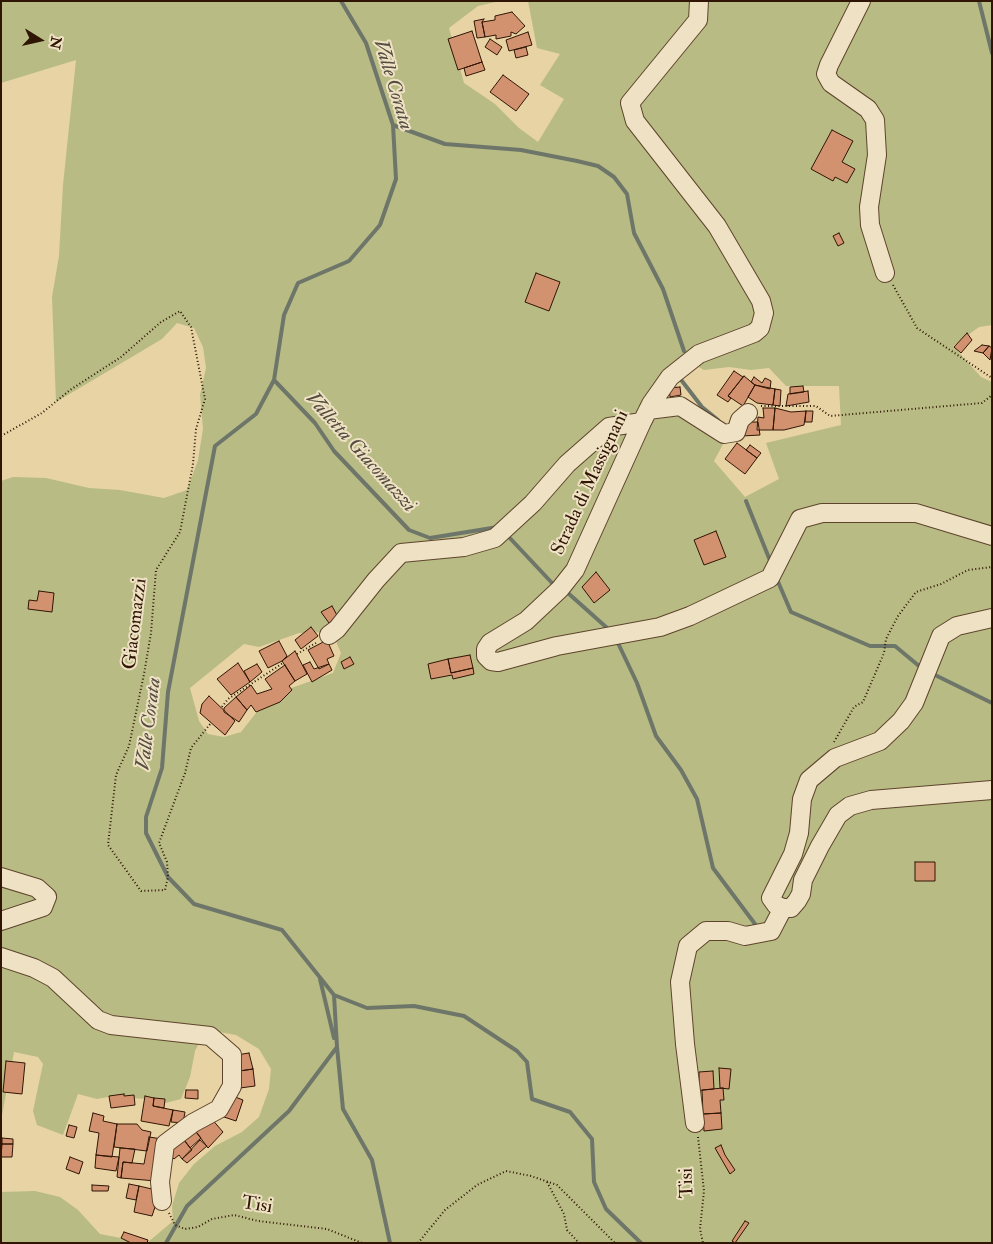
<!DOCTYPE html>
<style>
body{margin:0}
#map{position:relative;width:993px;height:1244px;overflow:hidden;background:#e7d3a4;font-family:"IM FELL Double Pica",serif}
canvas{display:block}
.frame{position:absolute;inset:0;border:2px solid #301504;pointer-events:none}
.north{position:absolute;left:15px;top:15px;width:50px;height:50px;-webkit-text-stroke:4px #efe2c4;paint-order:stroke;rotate:100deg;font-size:14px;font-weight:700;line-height:20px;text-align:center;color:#301504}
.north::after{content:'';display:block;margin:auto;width:18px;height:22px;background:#301504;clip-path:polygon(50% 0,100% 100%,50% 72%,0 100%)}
</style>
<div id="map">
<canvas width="993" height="1244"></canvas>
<div class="frame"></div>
<div class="north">N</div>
</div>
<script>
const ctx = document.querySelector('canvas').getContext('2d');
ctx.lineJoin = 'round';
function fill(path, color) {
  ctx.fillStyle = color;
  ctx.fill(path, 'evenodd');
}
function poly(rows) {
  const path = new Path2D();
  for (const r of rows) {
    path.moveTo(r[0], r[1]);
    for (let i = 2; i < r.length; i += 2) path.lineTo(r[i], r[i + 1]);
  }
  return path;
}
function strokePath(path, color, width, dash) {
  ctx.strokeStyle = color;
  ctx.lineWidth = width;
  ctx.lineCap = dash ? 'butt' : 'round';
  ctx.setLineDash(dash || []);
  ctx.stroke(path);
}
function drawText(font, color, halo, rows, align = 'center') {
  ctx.font = font + ' "IM FELL Double Pica",serif';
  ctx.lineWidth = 4;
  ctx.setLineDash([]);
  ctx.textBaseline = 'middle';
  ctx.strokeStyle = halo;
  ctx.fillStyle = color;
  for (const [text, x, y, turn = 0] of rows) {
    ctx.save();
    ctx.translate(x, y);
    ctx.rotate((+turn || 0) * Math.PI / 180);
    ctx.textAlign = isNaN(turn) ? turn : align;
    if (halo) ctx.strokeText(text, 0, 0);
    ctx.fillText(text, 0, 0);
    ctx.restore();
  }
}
const green = poly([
 [1,1,500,1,478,6,449,28,464,83,495,104,519,128,538,142,564,99,540,85,560,54,537,48,528,1,992,1,992,325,979,327,953,346,981,377,992,382,992,1243,1,1243,1,1192,35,1191,60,1197,78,1210,100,1234,147,1243,173,1221,172,1206,179,1183,194,1164,215,1146,242,1132,259,1117,269,1089,271,1069,259,1049,236,1035,214,1031,203,1035,195,1051,190,1077,181,1099,162,1104,150,1099,108,1097,97,1099,78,1094,63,1135,37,1125,33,1111,43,1064,38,1057,14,1052,1,1120,1,481,13,477,46,478,89,488,120,490,164,498,187,490,198,460,203,429,200,395,206,368,203,347,194,328,177,323,162,339,56,402,52,297,59,256,63,185,76,60,1,83],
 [685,359,704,370,729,367,751,370,769,368,786,386,839,386,841,425,766,443,779,479,745,497,714,461,729,433,653,402],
 [332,632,341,653,333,673,275,694,256,713,241,732,224,737,208,734,199,721,190,688,244,644,259,647,299,633]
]);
const stream = poly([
 [341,1,366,43,393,125,396,179,380,225,349,261,298,283,284,315,274,380,256,414,215,446,168,692,162,768,146,817,146,833,168,877,194,904,282,930,334,995,367,1008,414,1006,464,1016,517,1051,527,1062,532,1099,570,1112,592,1139,594,1182,606,1209,641,1243],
 [979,1,992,53],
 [393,125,445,144,521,150,577,161,598,166,614,177,627,194,634,233,663,289,684,351],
 [274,380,315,423,334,451,409,530,430,538,498,527],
 [682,381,702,407,718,420],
 [746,501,771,563],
 [507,535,553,584],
 [776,577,791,612,870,646,895,646,919,666],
 [568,593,606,627],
 [617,641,637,683,656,736,681,770,697,799,713,868,755,924],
 [935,675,992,703],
 [320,979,334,1038],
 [337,1047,343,1109,372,1160,390,1243],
 [166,1243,187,1206,289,1111,337,1047,334,995]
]);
const building = poly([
 [512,12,525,26,516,34,511,32,511,36,496,39,496,35,485,37,482,22,495,20,495,16,512,12],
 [484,19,482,22,485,37,477,38,474,21,484,19],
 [472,31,482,62,458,70,448,39,472,31],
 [528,32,532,45,509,51,506,40,528,32],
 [490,39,502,47,497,55,485,47,490,39],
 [526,47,528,55,516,58,514,50,526,47],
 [482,62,485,70,466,76,464,68,482,62],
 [503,75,529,94,516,111,490,92,503,75],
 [832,130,853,141,842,162,855,169,847,183,835,177,833,181,811,169,832,130],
 [839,233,844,243,838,246,833,236,839,233],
 [536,273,560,282,549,311,525,302,536,273],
 [967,333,972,340,961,353,954,347,967,333],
 [982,345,989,346,983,353,974,351,982,345],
 [989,346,992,348,990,360,983,353,989,346],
 [734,371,743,377,728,396,731,398,728,402,717,395,734,371],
 [744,376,755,385,743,406,728,396,744,376],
 [754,377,762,383,765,378,771,381,770,389,755,385,751,382,754,377],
 [755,385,775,389,773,405,757,403,748,397,755,385],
 [803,386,804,392,790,394,790,387,803,386],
 [680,387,681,395,670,397,669,388,680,387],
 [775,389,781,390,780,406,773,405,775,389],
 [808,391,809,402,786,406,788,394,808,391],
 [763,408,775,408,773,430,757,430,758,417,764,418,763,408],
 [775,408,791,412,806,411,804,425,784,430,773,430,775,408],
 [806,411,813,411,812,422,805,422,806,411],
 [742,422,758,422,760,435,742,436,742,422],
 [737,443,757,458,745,474,725,459,737,443],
 [750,445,761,453,757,458,746,450,750,445],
 [716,531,726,557,704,565,694,540,716,531],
 [596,572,610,590,594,603,582,587,596,572],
 [39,591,54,593,52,612,28,609,29,600,37,601,39,591],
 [332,606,338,617,329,623,321,612,332,606],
 [311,627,318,636,301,649,295,640,311,627],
 [327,640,334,656,327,659,329,664,319,669,308,650,327,640],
 [279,641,287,656,282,661,268,668,259,651,279,641],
 [295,651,307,674,295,681,282,661,295,651],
 [470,655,473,668,451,673,448,659,470,655],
 [350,657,354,664,344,669,341,662,350,657],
 [448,659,451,673,473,668,474,674,453,679,452,675,431,679,428,664,448,659],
 [310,662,314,669,329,664,332,670,312,682,303,665,310,662],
 [238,663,250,682,231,695,217,679,238,663],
 [257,664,262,672,250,682,244,671,257,664],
 [285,665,295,681,289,686,292,690,280,702,256,712,251,705,247,710,236,697,251,685,257,694,272,689,265,679,285,665],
 [209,696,235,721,225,735,200,713,202,704,209,696],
 [236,697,247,710,239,722,224,712,224,708,236,697],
 [915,862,935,862,935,881,915,881,915,862],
 [249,1053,253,1069,240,1071,237,1055,249,1053],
 [6,1061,25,1063,22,1094,3,1092,6,1061],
 [719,1068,731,1069,729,1089,720,1088,719,1068],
 [253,1069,255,1086,240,1088,239,1071,253,1069],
 [713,1071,714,1089,694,1091,693,1081,699,1081,699,1072,713,1071],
 [723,1088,724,1100,720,1100,721,1113,703,1114,702,1090,723,1088],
 [186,1090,198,1090,198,1099,185,1098,186,1090],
 [124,1094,124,1096,134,1095,135,1105,111,1108,109,1096,124,1094],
 [230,1095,243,1100,236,1121,221,1116,230,1095],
 [145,1096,154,1098,153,1106,173,1110,169,1126,141,1121,145,1096],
 [154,1098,165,1099,164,1108,153,1106,154,1098],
 [173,1110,185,1112,183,1123,171,1122,173,1110],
 [93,1113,104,1116,103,1121,117,1124,112,1157,96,1155,99,1133,89,1131,93,1113],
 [721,1113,722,1129,704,1131,703,1114,721,1113],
 [210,1117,223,1132,208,1148,194,1129,210,1117],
 [117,1124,137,1124,142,1130,151,1132,147,1151,114,1147,117,1124],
 [69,1125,77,1127,74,1138,66,1136,69,1125],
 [192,1127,201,1138,190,1148,181,1136,192,1127],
 [181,1136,192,1150,182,1159,179,1155,174,1159,165,1150,181,1136],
 [149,1137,162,1139,156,1181,121,1178,123,1162,144,1164,149,1137],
 [2,1138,13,1139,13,1144,2,1144,2,1138],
 [200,1140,207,1146,187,1163,182,1159,200,1140],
 [2,1144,13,1144,12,1157,1,1157,2,1144],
 [721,1145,725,1155,735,1170,730,1174,715,1148,721,1145],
 [120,1148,135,1149,132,1163,123,1162,121,1178,117,1177,120,1148],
 [96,1155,119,1157,116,1171,95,1168,96,1155],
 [70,1157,83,1162,79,1174,66,1169,70,1157],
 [129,1184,139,1186,136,1200,126,1198,129,1184],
 [92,1185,109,1186,108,1191,92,1191,92,1185],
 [139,1186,156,1190,157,1201,152,1216,134,1212,139,1186],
 [745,1221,749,1223,735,1243,732,1241,745,1221],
 [124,1232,148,1240,147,1243,131,1243,121,1238,124,1232]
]);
const path = poly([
 [893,285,917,328,992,378],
 [761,406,816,406,830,416,982,403,992,395],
 [1,436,42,413,70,390,121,357,161,322,180,311,191,327,205,399,196,429,193,464,180,532,156,570,151,633,144,674,129,746,116,775,108,845,141,891,165,890,168,877,167,862,159,843,185,773,191,748,211,723],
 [297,654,316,643],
 [222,707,228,699,283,663],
 [834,742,854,707,863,702,884,653,886,639,898,616,916,592,941,584,968,570,992,567],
 [698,1137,704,1191,700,1229,703,1243],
 [547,1182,564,1214,567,1230,579,1243],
 [169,1213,175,1225,185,1229,198,1227,212,1219,234,1215,258,1221,327,1229,362,1243],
 [418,1243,445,1210,477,1185,506,1171,531,1176,557,1185,615,1243]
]);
const minor = poly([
 [699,1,698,20,630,103,635,121,717,226,761,301,764,313,760,328,754,333,699,354,670,377,651,404,642,422,575,570,560,589,526,621,490,643,486,649,486,656,491,661,498,662,557,646,660,627,690,616,770,578,800,519,822,513,916,513,992,536],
 [861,1,829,65,826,74,831,83,868,109,875,120,877,155,869,207,870,225,885,273],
 [648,410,680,406,724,434,736,432,740,420,748,413],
 [992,618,957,626,941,636,914,703,901,721,880,741,835,758,809,780,802,799,799,833,793,854,771,898,776,905,783,908,791,908,797,901,801,894,803,880,820,846,838,815,850,806,871,800,992,790],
 [329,635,337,629,376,580,401,553,464,547,495,538,533,503,567,464,609,427,642,422],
 [1,877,37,888,47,897,43,907,1,921],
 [1,957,34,968,53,978,98,1020,111,1025,210,1036,232,1055,232,1086,219,1109,193,1123,165,1144,160,1182,162,1201],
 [695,1123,685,1044,680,982,688,946,706,931,728,931,745,936,771,931,783,908]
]);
const streetNames = [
 ["Strada di Massignani",591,483,-65],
 ["Giacomazzi",136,624,-83],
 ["Tisi",688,1183,-92],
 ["Tisi",257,1206,9]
];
const waterNames = [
 ["Valle Corata",392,85,73],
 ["Valletta Giacomazzi",360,453,48],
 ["Valle Corata",150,724,-83]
];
fill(green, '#b8bb84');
strokePath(stream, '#6e766a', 4);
fill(building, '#d3926f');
strokePath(building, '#301504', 1);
strokePath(minor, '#5e442c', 20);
strokePath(path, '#301504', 2, [1, 2.5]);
strokePath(minor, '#efe2c4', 18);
drawText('19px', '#301504', '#efe2c4', streetNames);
drawText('italic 20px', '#544d40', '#efe2c4', waterNames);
</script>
